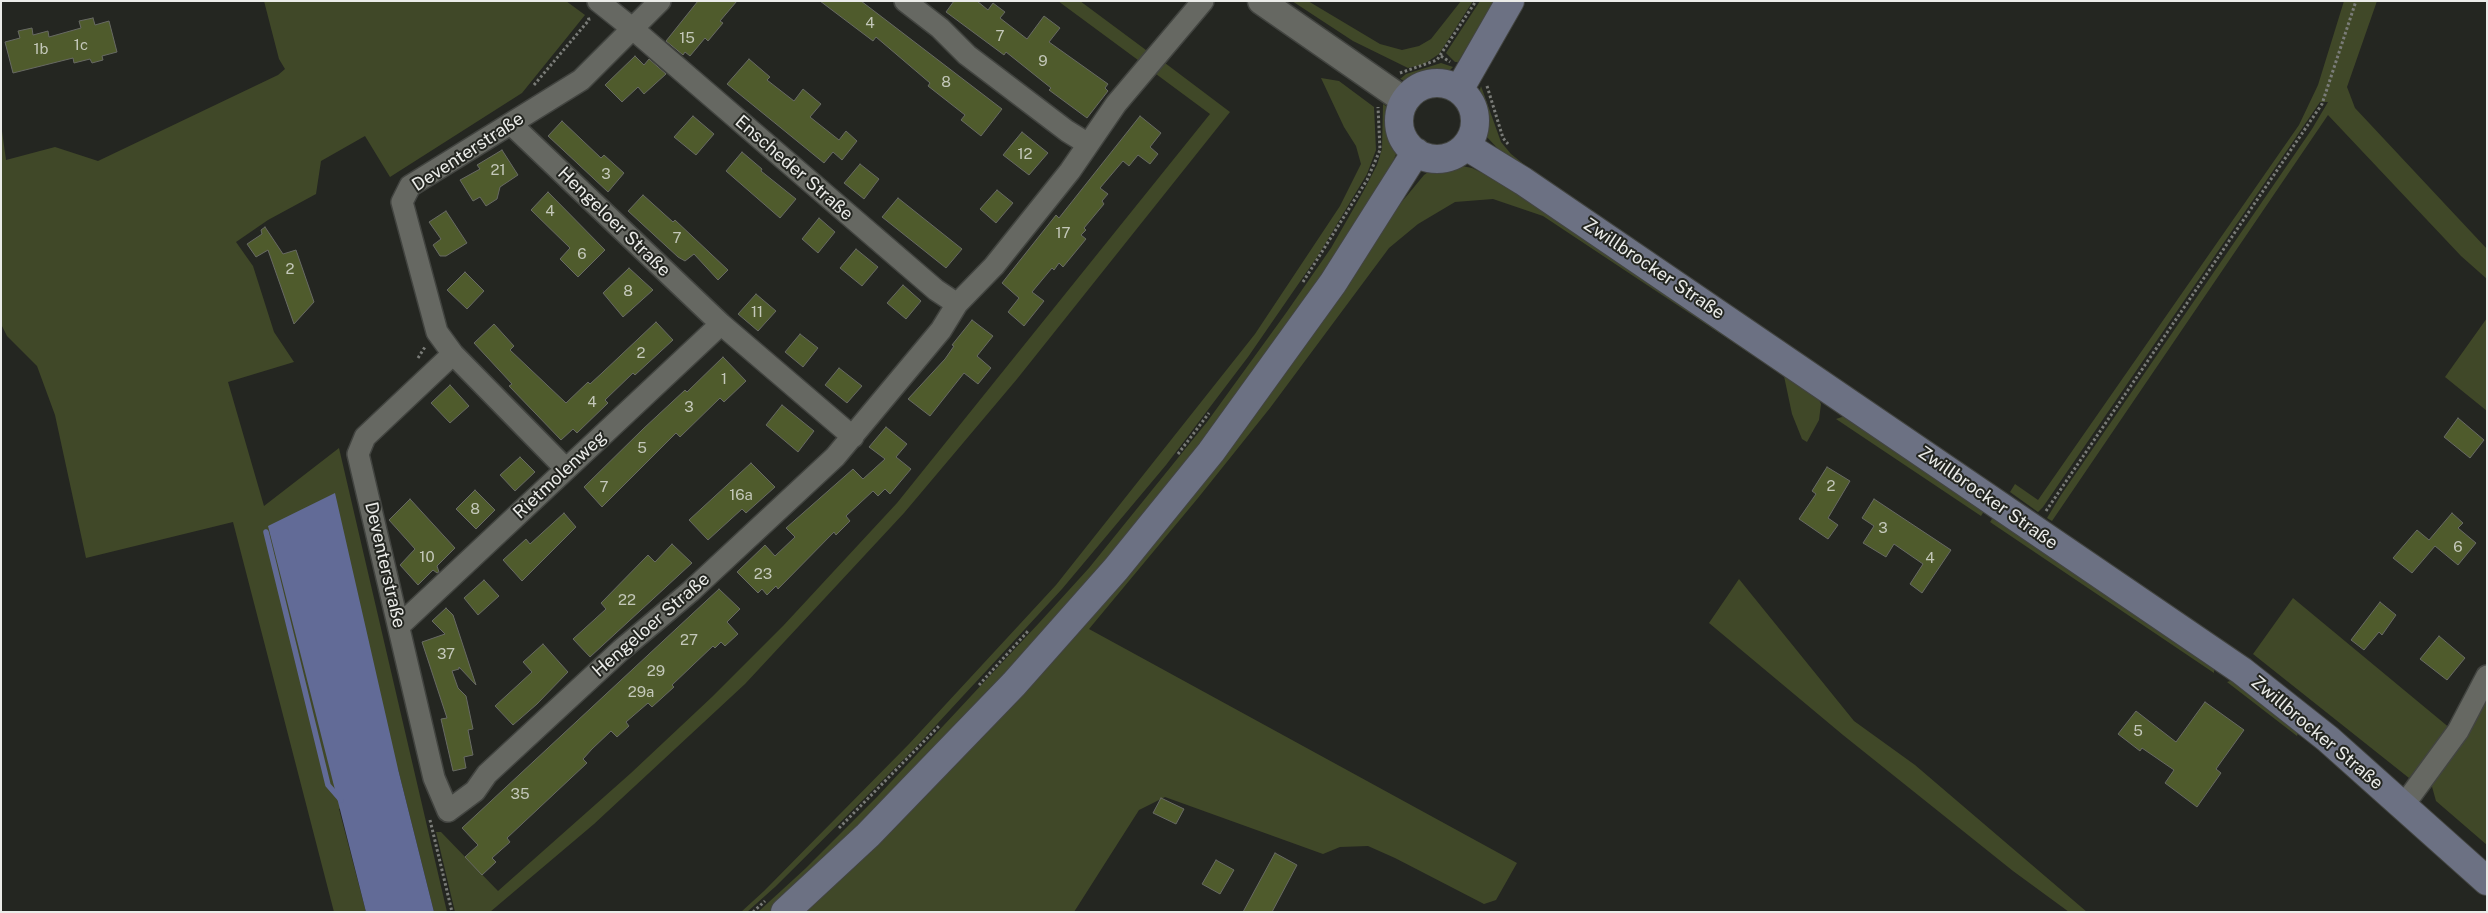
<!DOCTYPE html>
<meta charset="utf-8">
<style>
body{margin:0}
#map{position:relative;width:2488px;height:913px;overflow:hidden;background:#242621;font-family:"Public Sans",sans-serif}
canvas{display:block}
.frame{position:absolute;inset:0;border:2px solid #ebece9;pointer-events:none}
</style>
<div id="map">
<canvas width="2488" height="913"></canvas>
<div class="frame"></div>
</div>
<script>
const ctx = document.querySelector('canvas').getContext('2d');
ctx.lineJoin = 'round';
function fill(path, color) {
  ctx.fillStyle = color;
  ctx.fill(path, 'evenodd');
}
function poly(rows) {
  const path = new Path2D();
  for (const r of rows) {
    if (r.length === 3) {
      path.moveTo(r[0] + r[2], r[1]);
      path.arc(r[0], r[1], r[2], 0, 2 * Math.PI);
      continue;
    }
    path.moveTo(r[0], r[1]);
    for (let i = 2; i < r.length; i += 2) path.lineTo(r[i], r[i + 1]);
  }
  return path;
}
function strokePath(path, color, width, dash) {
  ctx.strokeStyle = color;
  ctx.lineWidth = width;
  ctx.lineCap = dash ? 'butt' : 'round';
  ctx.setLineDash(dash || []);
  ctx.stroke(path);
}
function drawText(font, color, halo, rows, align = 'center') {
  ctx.font = font + ' "Public Sans",sans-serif';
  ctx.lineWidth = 4;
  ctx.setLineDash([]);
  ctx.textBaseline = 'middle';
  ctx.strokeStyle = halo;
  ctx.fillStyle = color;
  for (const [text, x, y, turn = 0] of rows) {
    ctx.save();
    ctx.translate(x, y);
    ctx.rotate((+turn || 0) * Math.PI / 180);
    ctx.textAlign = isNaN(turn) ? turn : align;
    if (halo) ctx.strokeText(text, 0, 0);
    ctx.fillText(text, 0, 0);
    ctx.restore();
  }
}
const green = poly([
 [264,1,566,1,585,15,522,93,390,177,365,136,321,161,316,194,268,220,236,242,253,266,274,332,294,362,228,382,264,506,339,448,447,912,434,912,398,769,339,809,366,912,334,912,233,522,86,558,55,415,37,366,7,336,1,324,1,124,6,160,55,147,98,161,278,75,285,69,279,59],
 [1058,1,1080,1,1150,53,1142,63],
 [1292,1,1308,1,1380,44,1402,50,1419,46,1431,39,1461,1,1473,1,1439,54,1424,64,1408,68,1353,41],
 [1480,1,1496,1,1458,62,1455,62,1446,53],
 [2344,1,2377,1,2347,87,2355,108,2487,249,2487,279,2461,256,2328,115,2052,521,2047,518,2061,495,2312,129,2328,102,2320,102,2043,507,2038,512,2010,492,2015,484,2038,500,2299,125,2318,85],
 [1165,63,1230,112,1017,379,904,513,745,684,594,824,490,912,455,912,436,832,441,832,498,891,631,773,713,696,783,626,897,503,1210,114,1156,74],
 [1441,63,1453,67,1441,79,1414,84,1400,79,1406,74],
 [1321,78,1339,81,1374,107,1376,150,1367,174,1319,254,1248,357,1166,465,1062,589,913,750,775,887,747,912,741,912,764,891,909,744,1056,585,1255,334,1340,206,1361,164,1356,146,1344,127],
 [1481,86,1501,142,1511,154,1546,182,1500,151,1486,136,1478,96],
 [1383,104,1390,109,1394,120,1397,152,1379,194,1278,347,1035,649,775,912,758,912,806,868,877,797,1039,623,1089,568,1207,422,1286,313,1331,248,1363,192,1377,165,1382,149],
 [1457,165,1472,168,1497,180,1816,393,1821,404,1819,420,1807,442,1802,439,1792,414,1784,376,1543,216,1493,199,1455,202,1418,224,1389,248,1270,408,1198,498,1089,629,1517,863,1496,900,1484,904,1395,858,1368,846,1340,847,1323,854,1165,797,1139,810,1074,912,802,912,865,852,1424,175,1435,167],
 [2487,318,2487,411,2445,377],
 [1842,417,1848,417,1986,508,1981,516,1836,419],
 [1995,514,2214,664,2214,673,1990,522],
 [1739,579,1854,721,1915,765,2087,912,2069,912,2013,871,1843,735,1709,623],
 [2293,598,2451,729,2409,778,2253,654],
 [2236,679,2300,727,2297,736,2227,682],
 [2487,691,2487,845,2436,801,2431,783]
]);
const water = poly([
 [335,493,398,769,434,912,366,912,268,526]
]);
const stream = poly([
 [266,532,328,785,341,800]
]);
const building = poly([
 [698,1,737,1,720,21,723,23,708,41,705,38,690,56,685,52,683,55,666,41,698,1],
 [820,1,861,1,1002,109,981,136,961,120,965,115,928,86,930,83,876,37,873,41,820,1],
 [954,1,977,1,988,10,993,3,1005,12,1000,18,1027,39,1044,16,1060,28,1049,42,1108,84,1105,88,1108,91,1087,118,1049,90,1051,88,1006,52,1004,55,946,12,954,1],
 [93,18,95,25,109,21,117,52,102,56,103,60,92,63,90,59,74,63,73,58,13,73,5,42,20,38,18,31,32,28,33,35,48,31,49,37,81,28,79,21,93,18],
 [635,56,644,65,649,59,666,74,644,94,638,87,622,102,605,85,635,56],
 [749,59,770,77,767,80,794,101,803,89,821,104,810,117,839,140,846,131,857,141,842,160,833,152,824,163,727,84,749,59],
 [693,116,714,134,696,155,674,137,693,116],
 [1140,116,1161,133,1150,147,1158,154,1150,164,1138,155,1129,166,1123,161,1100,188,1108,194,1102,201,1104,204,1084,228,1086,230,1081,235,1086,239,1063,267,1059,263,1054,270,1052,268,1032,292,1044,301,1024,326,1008,312,1019,298,1002,283,1056,215,1059,218,1140,116],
 [562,121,601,158,604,155,624,173,608,192,548,136,562,121],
 [1022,132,1048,153,1029,175,1003,155,1022,132],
 [502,150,518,175,500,187,497,199,486,206,480,197,473,201,460,180,480,169,477,165,502,150],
 [742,152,762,169,761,171,796,199,780,218,726,171,742,152],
 [860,164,879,179,864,199,844,183,860,164],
 [997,190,1013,203,996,223,980,209,997,190],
 [548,192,605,250,578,277,560,259,570,248,531,210,548,192],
 [643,195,673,222,675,220,728,270,718,280,694,254,685,261,678,257,628,211,643,195],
 [898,198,962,249,946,268,882,217,898,198],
 [446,211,467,243,446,256,440,256,433,245,441,239,429,222,446,211],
 [819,218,835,232,818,253,802,239,819,218],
 [265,227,283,254,296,250,314,302,294,324,268,250,256,257,247,244,262,234,261,230,265,227],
 [856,249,878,267,862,286,840,268,856,249],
 [629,268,653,290,623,317,603,293,629,268],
 [465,272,484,291,467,309,447,290,465,272],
 [903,285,921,301,906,319,887,303,903,285],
 [756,294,776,311,758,331,738,314,756,294],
 [972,320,993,336,977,356,991,368,978,384,964,373,930,416,908,399,945,359,954,346,952,345,972,320],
 [656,322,673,340,635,375,633,373,605,400,608,403,577,433,573,429,561,440,509,386,512,384,474,343,494,324,514,346,510,350,566,403,588,382,590,384,602,373,656,322],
 [800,334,818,348,803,367,785,352,800,334],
 [723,357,746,381,724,402,720,398,680,437,676,433,602,507,584,487,643,429,685,390,687,392,723,357],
 [839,368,862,386,847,403,825,385,839,368],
 [450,385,469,406,450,423,431,403,450,385],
 [782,405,814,431,798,452,766,425,782,405],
 [2458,418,2484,440,2470,458,2444,437,2458,418],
 [886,427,907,444,896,457,911,469,890,494,885,489,878,496,873,491,846,516,850,521,836,535,834,532,778,589,776,586,767,595,762,589,758,593,737,572,765,545,775,556,795,537,786,528,853,469,863,479,885,459,869,447,886,427],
 [520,457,535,472,515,491,500,475,520,457],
 [751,463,775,487,746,513,742,509,708,540,689,520,751,463],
 [1827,467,1850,481,1828,518,1838,525,1828,539,1799,519,1816,494,1812,491,1827,467],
 [475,490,495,510,476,529,456,509,475,490],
 [410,499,455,548,437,566,439,572,437,573,433,570,418,585,400,565,415,549,389,520,410,499],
 [1874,499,1951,550,1922,593,1910,584,1923,564,1894,544,1886,557,1863,543,1874,526,1862,518,1874,499],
 [564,513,576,527,522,581,503,560,526,539,530,544,564,513],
 [2452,513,2463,523,2458,528,2476,543,2458,565,2435,546,2412,573,2393,558,2417,530,2429,540,2452,513],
 [672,544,692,563,590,657,573,639,606,609,601,603,648,555,655,562,672,544],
 [484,580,499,596,478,615,464,598,484,580],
 [719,589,740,609,727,622,738,634,725,646,721,642,715,648,713,646,672,685,674,687,652,707,648,703,626,722,629,726,617,737,611,731,592,749,583,759,587,763,507,838,510,842,492,858,496,862,482,875,465,857,478,845,462,828,719,589],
 [2380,602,2396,615,2382,635,2379,632,2364,650,2351,640,2380,602],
 [446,608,453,615,476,685,459,667,459,669,452,671,458,688,466,696,473,729,468,730,473,755,464,757,466,768,453,771,441,719,447,718,422,642,445,634,432,621,446,608],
 [2439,636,2465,658,2447,680,2420,659,2439,636],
 [543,644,568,672,537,704,513,725,495,706,532,672,523,662,543,644],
 [2205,702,2244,730,2216,769,2221,773,2197,807,2165,783,2174,770,2142,748,2140,751,2118,734,2136,711,2176,742,2205,702],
 [1161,798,1184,809,1176,824,1153,813,1161,798],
 [1275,853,1297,865,1272,912,1243,912,1275,853],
 [1216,860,1234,870,1220,894,1202,884,1216,860]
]);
const path = poly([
 [1441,56,1450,62],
 [1400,73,1437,60,1476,1],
 [534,85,589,20,588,16],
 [1487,86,1503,138,1508,144],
 [1303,282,1367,180,1380,150,1378,107],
 [418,358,425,347],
 [1178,454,1209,413],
 [2046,511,2322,104,2356,1],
 [979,685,1029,630],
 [430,820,452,912],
 [839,828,940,725],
 [753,912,765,901]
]);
const minor = poly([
 [598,1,633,29,936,290,957,304],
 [660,1,581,80,410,186,402,202,437,332,453,354,365,437,358,454,434,778,448,811,475,791,487,774,621,650,691,591,835,457,941,330,957,304,994,266,1070,171,1116,104,1203,1],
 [905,1,940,28,967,55,1067,131,1088,144],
 [511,124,721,324,853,437],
 [453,354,566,469],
 [399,626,721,324],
 [2403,806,2458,731,2487,676]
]);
const tertiary = poly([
 [1261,1,1405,101]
]);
const secondary = poly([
 [1437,121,38],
 [1459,90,1510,1],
 [1466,146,1523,181,2242,671,2328,739,2487,881],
 [785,912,868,835,1014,684,1116,569,1211,452,1333,283,1416,152]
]);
const numberNames = [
 ["4",870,23],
 ["7",1000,36],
 ["15",687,38],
 ["1c",81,45],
 ["1b",41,49],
 ["9",1043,61],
 ["8",946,82],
 ["12",1025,154],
 ["21",498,170],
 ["3",606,174],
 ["4",550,211],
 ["17",1063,233],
 ["7",677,238],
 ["6",582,254],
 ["2",290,269],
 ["8",628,291],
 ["11",757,312],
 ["2",641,353],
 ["1",724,379],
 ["4",592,402],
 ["3",689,407],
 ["5",642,448],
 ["2",1831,486],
 ["7",604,487],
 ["16a",741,495],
 ["8",475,509],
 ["3",1883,528],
 ["6",2458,547],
 ["10",427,557],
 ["4",1930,558],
 ["23",763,574],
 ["22",627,600],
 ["27",689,640],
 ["37",446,654],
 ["29",656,671],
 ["29a",641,692],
 ["5",2138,731],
 ["35",520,794]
];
const streetNames = [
 ["Deventerstraße",468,152,-33],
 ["Enscheder Straße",794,168,41],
 ["Hengeloer Straße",614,222,44],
 ["Zwillbrocker Straße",1654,269,34],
 ["Rietmolenweg",560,475,-43],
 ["Zwillbrocker Straße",1988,498,35],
 ["Deventerstraße",385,565,77],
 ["Hengeloer Straße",651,625,-41],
 ["Zwillbrocker Straße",2317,733,40]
];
fill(green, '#404828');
fill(water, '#626b97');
strokePath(stream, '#626b97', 5.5);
fill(building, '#4f5b2c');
strokePath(building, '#686a64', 1);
strokePath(minor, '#424440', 24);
strokePath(tertiary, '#424440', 29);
strokePath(secondary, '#424440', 30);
strokePath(path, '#7a7c78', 3, [2.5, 2.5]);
strokePath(minor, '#666862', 21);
strokePath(tertiary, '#666862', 26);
strokePath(secondary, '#6c7183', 28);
drawText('15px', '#c4c8ba', null, numberNames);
drawText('18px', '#ebece9', '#242621', streetNames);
</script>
